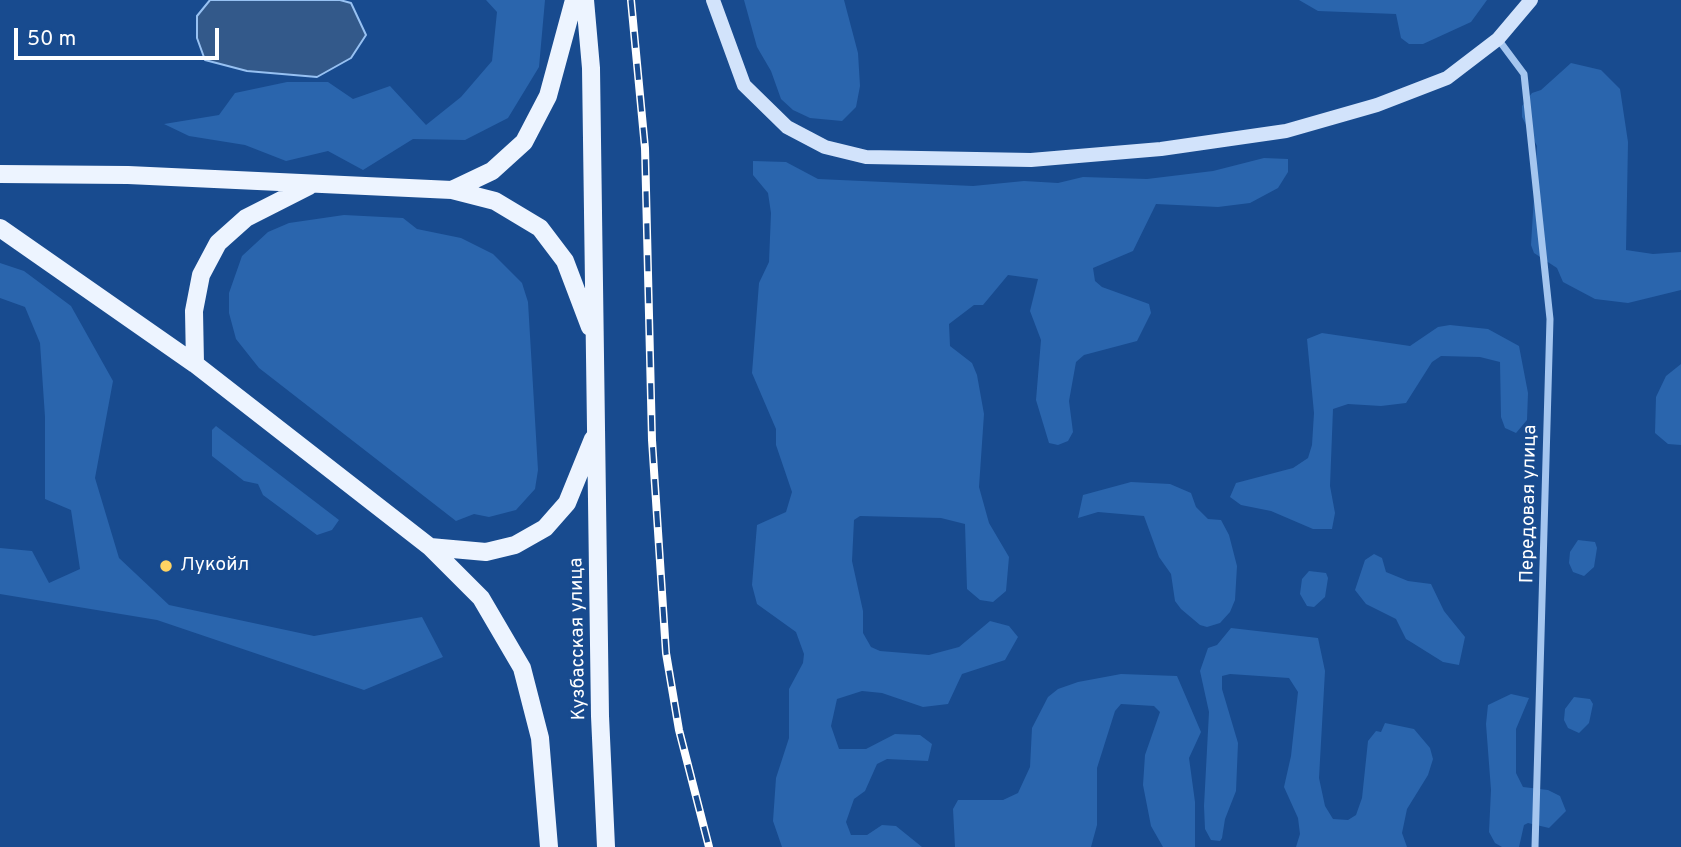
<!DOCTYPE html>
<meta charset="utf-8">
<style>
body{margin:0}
#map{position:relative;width:1681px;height:847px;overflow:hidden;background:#184b8f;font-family:Overpass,sans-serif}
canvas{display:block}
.scale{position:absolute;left:14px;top:28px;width:205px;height:32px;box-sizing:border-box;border:4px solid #fff;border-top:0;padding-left:9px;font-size:21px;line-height:24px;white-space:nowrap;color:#fff;-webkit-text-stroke:5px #184b8f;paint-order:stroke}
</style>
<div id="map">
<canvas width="1681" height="847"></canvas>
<div class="scale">50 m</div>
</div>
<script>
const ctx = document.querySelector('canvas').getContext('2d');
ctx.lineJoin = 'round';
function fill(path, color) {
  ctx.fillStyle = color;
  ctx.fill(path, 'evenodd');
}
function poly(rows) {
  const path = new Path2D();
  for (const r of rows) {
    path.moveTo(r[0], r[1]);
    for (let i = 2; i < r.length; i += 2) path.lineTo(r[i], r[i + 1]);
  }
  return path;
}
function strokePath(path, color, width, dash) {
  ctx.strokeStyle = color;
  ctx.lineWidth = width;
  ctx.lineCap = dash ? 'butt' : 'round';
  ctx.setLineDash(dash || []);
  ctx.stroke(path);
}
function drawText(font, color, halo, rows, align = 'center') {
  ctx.font = font + ' Overpass,sans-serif';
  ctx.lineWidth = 5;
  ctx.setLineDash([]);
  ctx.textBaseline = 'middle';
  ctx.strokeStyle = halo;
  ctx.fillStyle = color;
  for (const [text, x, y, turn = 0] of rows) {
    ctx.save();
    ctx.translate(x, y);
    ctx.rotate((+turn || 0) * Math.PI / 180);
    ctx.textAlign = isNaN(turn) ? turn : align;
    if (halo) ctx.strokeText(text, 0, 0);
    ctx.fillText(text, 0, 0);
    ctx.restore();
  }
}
const green = poly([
 [486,0,545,0,539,67,508,118,465,140,413,139,363,170,328,151,286,161,245,145,189,136,164,124,219,115,235,93,287,82,328,82,353,99,390,86,426,125,461,97,492,61,497,12],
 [744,0,844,0,858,53,860,86,856,107,842,121,810,118,793,110,781,99,771,71,757,47],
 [1299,0,1487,0,1471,22,1423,44,1409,44,1401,38,1396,14,1318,11],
 [1571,63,1601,70,1620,89,1628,142,1626,250,1653,254,1681,252,1681,290,1628,303,1595,299,1563,282,1557,268,1534,253,1531,245,1537,146,1522,117,1522,106,1532,93,1541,90],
 [1264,158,1288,159,1288,172,1278,188,1250,203,1218,207,1156,204,1133,251,1093,268,1095,281,1102,287,1149,304,1151,313,1137,341,1084,355,1076,362,1069,401,1073,432,1068,441,1058,445,1049,443,1036,400,1041,340,1030,311,1038,279,1008,275,983,305,974,305,949,324,950,346,972,363,977,375,984,414,979,487,989,523,1009,557,1006,591,993,602,980,600,967,589,965,524,941,518,860,516,854,520,852,561,863,611,863,633,871,647,880,651,929,655,959,647,990,621,1009,626,1018,637,1005,660,962,674,948,704,923,707,882,693,862,691,837,699,831,726,839,749,866,749,895,734,920,735,932,744,928,761,887,759,877,764,865,791,854,799,846,822,851,835,867,835,882,825,896,826,922,847,782,847,773,821,776,778,789,738,789,689,803,663,804,654,796,632,757,604,752,585,757,525,786,512,792,492,776,445,776,429,752,373,759,283,769,262,771,213,768,193,753,175,753,161,786,162,818,179,973,186,1024,181,1058,183,1083,177,1147,179,1213,171],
 [344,215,403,218,417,229,461,238,493,254,522,283,528,302,538,470,535,489,516,510,489,517,474,514,456,521,259,368,236,339,229,313,229,293,242,256,268,232,289,223],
 [0,263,24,271,71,306,113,381,95,478,119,558,169,605,314,636,422,617,443,657,364,690,157,620,0,594,0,548,32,551,49,583,80,569,71,510,45,499,45,417,40,343,25,307,0,298],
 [1450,325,1488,329,1519,346,1528,393,1527,420,1516,433,1505,428,1501,417,1500,362,1480,357,1441,356,1432,362,1406,403,1381,406,1348,404,1333,409,1330,486,1335,513,1332,529,1313,529,1271,511,1241,505,1230,497,1236,483,1293,468,1308,458,1312,445,1314,413,1307,339,1322,333,1410,346,1438,327],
 [1681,364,1681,445,1668,444,1655,433,1656,397,1666,376],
 [216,426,339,520,332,530,317,535,263,495,258,484,244,481,212,456,212,430],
 [1131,482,1170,484,1191,493,1196,507,1208,519,1221,520,1229,535,1237,566,1235,600,1230,612,1220,623,1207,627,1200,625,1181,609,1175,601,1171,574,1159,557,1144,516,1098,512,1078,518,1083,495],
 [1578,540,1595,542,1597,548,1594,567,1584,576,1573,572,1569,563,1570,552],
 [1374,554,1382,558,1386,572,1408,581,1431,584,1444,611,1465,637,1459,665,1443,662,1411,642,1406,639,1396,619,1366,604,1355,590,1365,560],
 [1309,571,1326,573,1328,578,1325,597,1314,607,1307,606,1300,594,1302,579],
 [1231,628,1318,638,1325,671,1319,778,1325,806,1333,819,1348,820,1356,815,1362,798,1368,741,1376,731,1381,732,1385,723,1414,729,1430,748,1433,759,1428,775,1407,809,1402,833,1407,847,1296,847,1300,834,1298,818,1284,787,1291,756,1298,692,1289,678,1230,674,1222,676,1222,689,1238,743,1236,791,1225,819,1222,838,1220,841,1211,840,1205,829,1204,806,1209,712,1200,671,1208,648,1217,645],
 [1121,674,1177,676,1201,732,1189,758,1195,802,1195,847,1163,847,1151,826,1143,785,1145,755,1160,712,1154,706,1121,704,1115,711,1097,768,1097,825,1091,847,955,847,953,809,958,800,1003,800,1018,793,1030,767,1032,728,1048,697,1058,689,1078,682],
 [1511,694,1529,698,1516,729,1516,773,1523,787,1548,790,1560,796,1566,811,1549,828,1528,823,1524,825,1519,847,1502,847,1495,843,1489,832,1491,790,1486,724,1488,705],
 [1574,697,1590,699,1593,704,1589,723,1579,733,1568,728,1564,720,1565,709]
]);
const water = poly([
 [210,0,340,0,351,3,366,35,351,58,317,77,247,71,205,60,197,38,197,16,210,0]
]);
const street = poly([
 [1498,39,1524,74,1550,319,1535,847]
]);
const secondary = poly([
 [713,0,744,85,787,127,825,147,866,157,1031,160,1161,149,1286,131,1377,105,1447,78,1498,39,1531,0]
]);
const primary = poly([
 [585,0,591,68,600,716,606,847],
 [0,174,128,175,452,190,495,201,540,228,565,261,590,327],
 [452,190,492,171,524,142,548,96,574,0],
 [0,228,195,364,430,547,481,598,522,668,540,738,549,847],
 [195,364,194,311,201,275,218,243,246,218,309,186],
 [430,547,486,552,515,545,545,528,567,503,593,439]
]);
const rail = poly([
 [631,0,645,148,652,440,666,653,679,730,709,847]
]);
const markers = [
 [166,566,7,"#ffd363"]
];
const streetNames = [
 ["Передовая улица",1530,504,-89],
 ["Кузбасская улица",579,639,-91]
];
const poiNames = [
 ["Лукойл",180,566]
];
fill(green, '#2a65ad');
fill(water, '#33598a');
strokePath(water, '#97c1f2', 2);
strokePath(street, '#a5c6ef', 7);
strokePath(secondary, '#d2e3fb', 14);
strokePath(primary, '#edf4ff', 18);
strokePath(rail, '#fff', 8);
strokePath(rail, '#184b8f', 5, [16]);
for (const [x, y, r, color] of markers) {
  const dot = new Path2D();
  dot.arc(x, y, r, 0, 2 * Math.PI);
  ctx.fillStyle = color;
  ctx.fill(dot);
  strokePath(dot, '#184b8f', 2.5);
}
drawText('19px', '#fff', '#184b8f', streetNames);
drawText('19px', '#fff', '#184b8f', poiNames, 'left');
</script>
